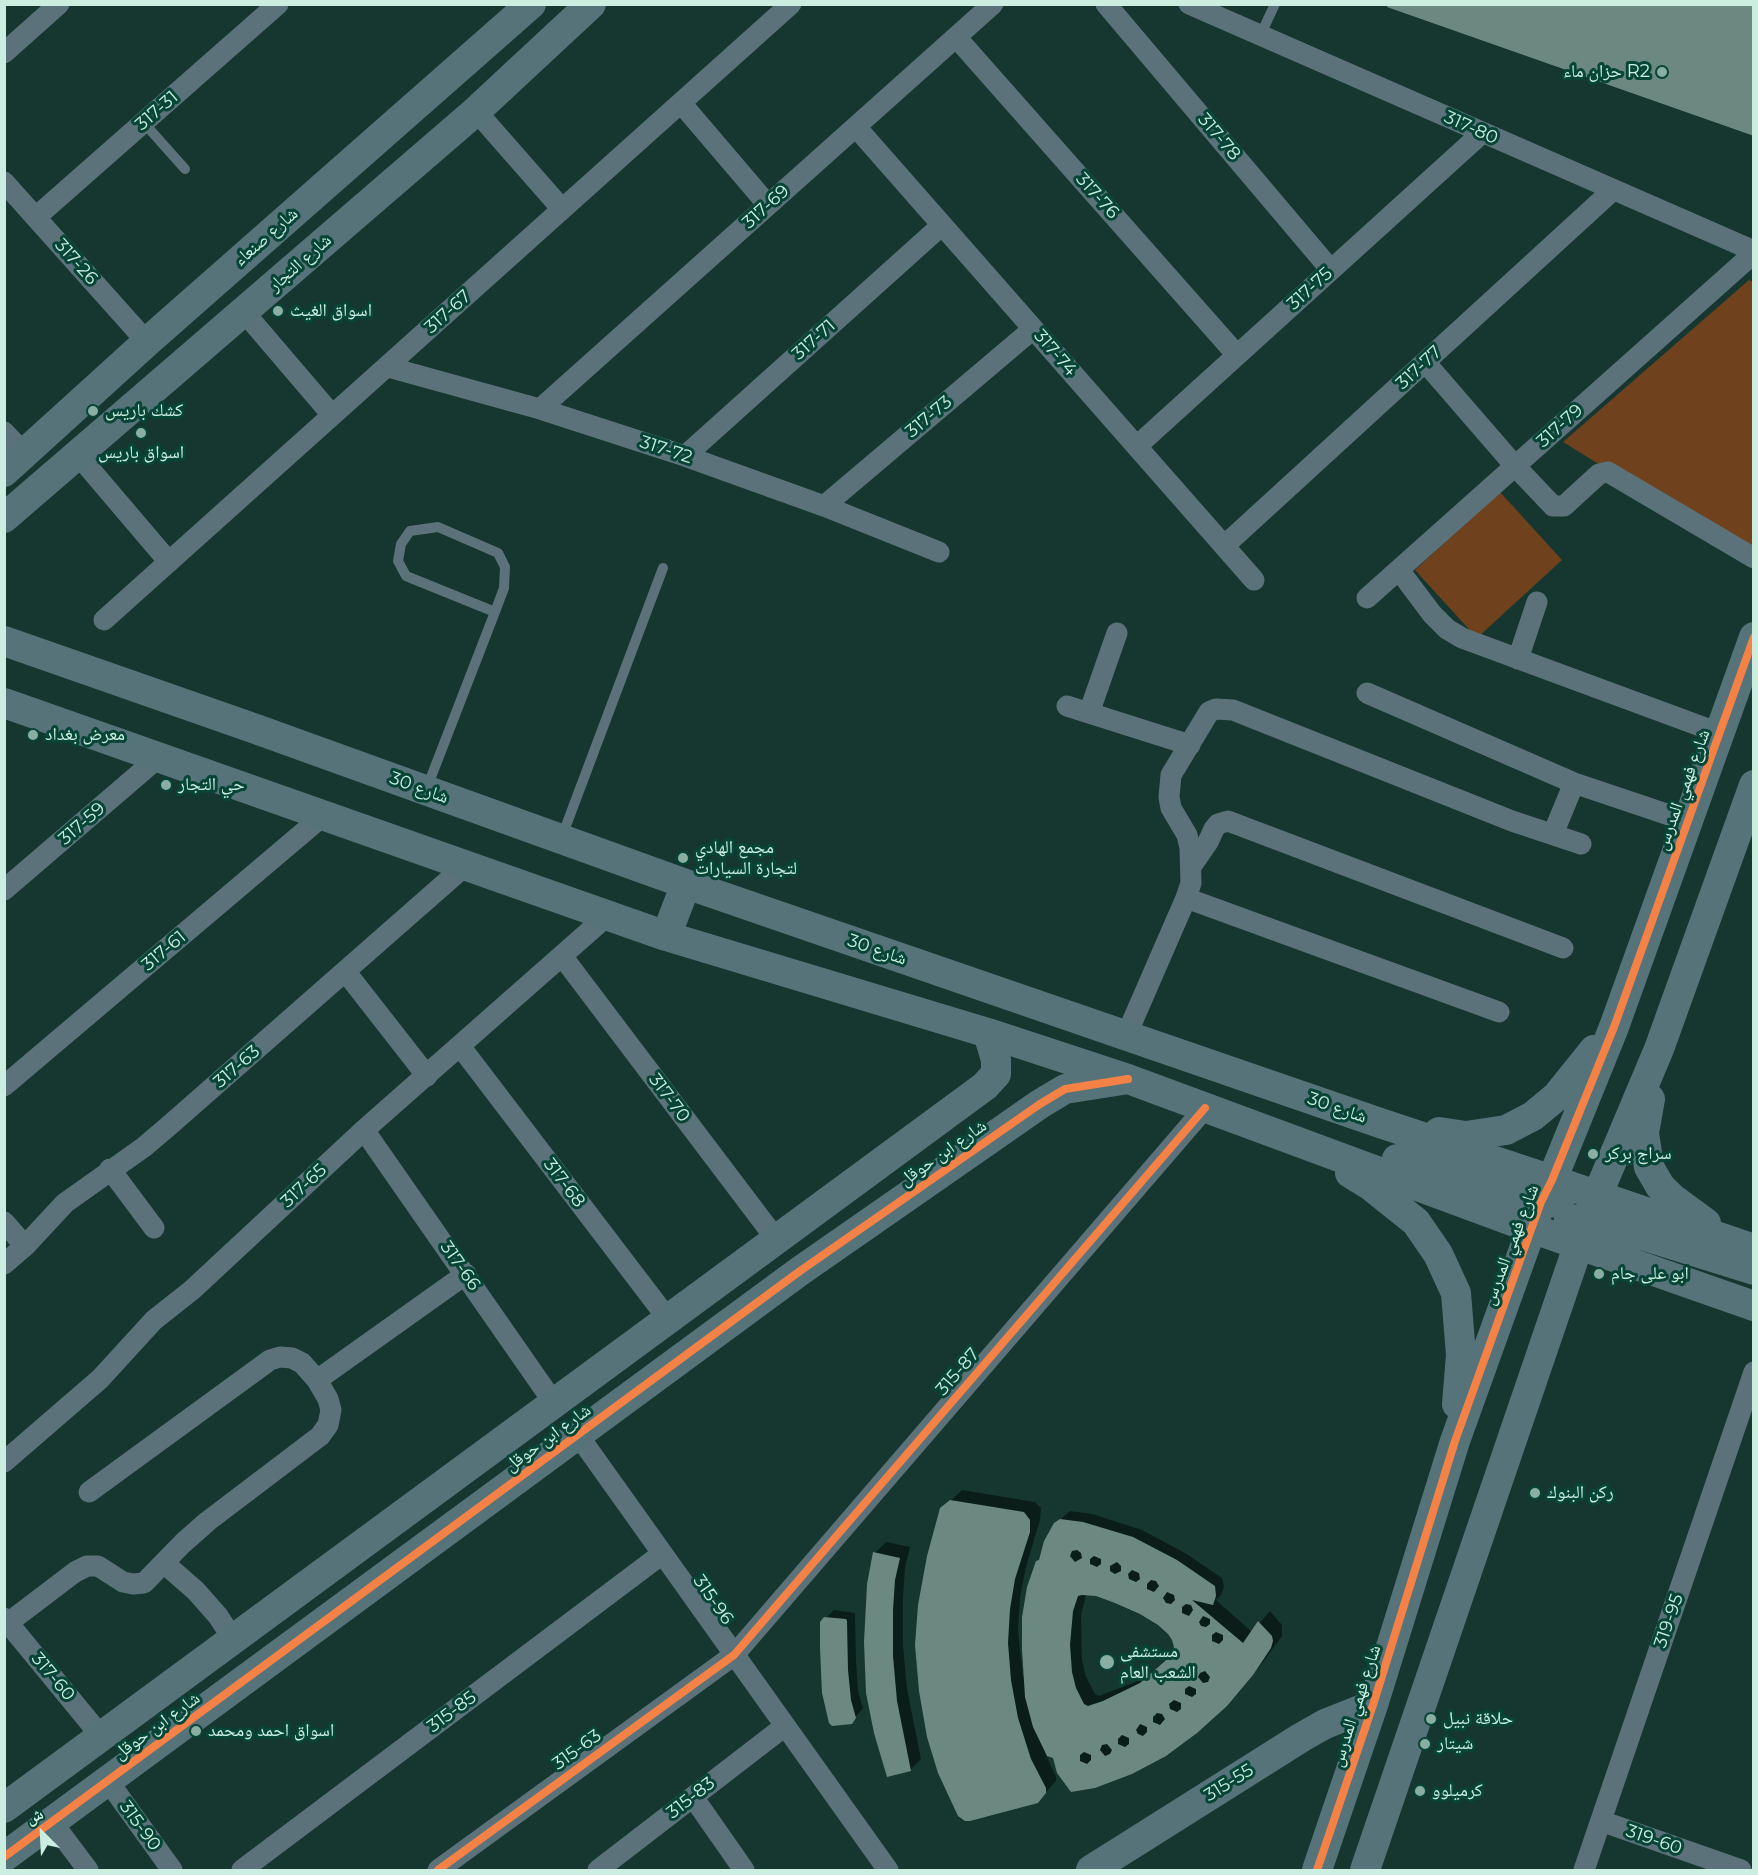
<!DOCTYPE html>
<meta charset="utf-8">
<style>
body{margin:0}
#map{position:relative;width:1758px;height:1875px;overflow:hidden;background:#15372f;font-family:Montserrat,"Noto Naskh Arabic",sans-serif}
canvas{display:block}
.frame{position:absolute;inset:0;border:6px solid #cbeee1;pointer-events:none}
.north{position:absolute;left:12px;top:1803px;width:60px;height:60px;-webkit-text-stroke:4px #074536;paint-order:stroke;rotate:336deg;font-size:16px;font-weight:700;line-height:24px;text-align:center;color:#cbeee1}
.north::after{content:'';display:block;margin:auto;width:21px;height:27px;background:#cbeee1;clip-path:polygon(50% 0,100% 100%,50% 72%,0 100%)}
</style>
<div id="map">
<canvas width="1758" height="1875"></canvas>
<div class="frame"></div>
<div class="north">ش</div>
</div>
<script>
const ctx = document.querySelector('canvas').getContext('2d');
ctx.lineJoin = 'round';
function fill(path, color) {
  ctx.fillStyle = color;
  ctx.fill(path, 'evenodd');
}
function poly(rows) {
  const path = new Path2D();
  for (const r of rows) {
    path.moveTo(r[0], r[1]);
    for (let i = 2; i < r.length; i += 2) path.lineTo(r[i], r[i + 1]);
  }
  return path;
}
function strokePath(path, color, width, dash) {
  ctx.strokeStyle = color;
  ctx.lineWidth = width;
  ctx.lineCap = dash ? 'butt' : 'round';
  ctx.setLineDash(dash || []);
  ctx.stroke(path);
}
function drawText(font, color, halo, rows, align = 'center') {
  ctx.font = font + ' Montserrat,"Noto Naskh Arabic",sans-serif';
  ctx.lineWidth = 6;
  ctx.setLineDash([]);
  ctx.textBaseline = 'middle';
  ctx.strokeStyle = halo;
  ctx.fillStyle = color;
  for (const [text, x, y, turn = 0] of rows) {
    ctx.save();
    ctx.translate(x, y);
    ctx.rotate((+turn || 0) * Math.PI / 180);
    ctx.textAlign = isNaN(turn) ? turn : align;
    if (halo) ctx.strokeText(text, 0, 0);
    ctx.fillText(text, 0, 0);
    ctx.restore();
  }
}
const green = poly([
 [1749,280,1753,282,1754,542,1748,556,1563,442],
 [1500,492,1562,560,1477,638,1415,570]
]);
const shadow = poly([
 [962,1490,1035,1502,1041,1508,1040,1520,1026,1567,1020,1597,1018,1631,1023,1677,1025,1677,1037,1562,1042,1557,1055,1524,1070,1511,1092,1514,1142,1530,1185,1553,1222,1578,1224,1587,1221,1595,1216,1600,1252,1632,1270,1611,1282,1625,1282,1636,1263,1662,1238,1693,1095,1786,1054,1757,1045,1753,1056,1777,1056,1781,1037,1802,942,1509],
 [1086,1595,1096,1595,1116,1601,1159,1624,1174,1639,1176,1647,1174,1654,1153,1673,1133,1683,1099,1696,1095,1694,1086,1677,1082,1660,1081,1615],
 [886,1542,910,1547,905,1568,903,1598,903,1645,907,1689,921,1759,910,1770,888,1775,875,1553],
 [834,1610,855,1613,856,1661,858,1691,863,1708,851,1722,822,1622]
]);
const building = poly([
 [1388,4,1754,4,1754,136,1387,7],
 [950,1500,1024,1512,1030,1520,1030,1532,1015,1579,1010,1609,1008,1643,1011,1680,1018,1718,1031,1759,1046,1788,1046,1793,1038,1803,970,1821,965,1821,958,1816,938,1773,927,1737,919,1691,915,1645,918,1605,927,1556,940,1508],
 [1060,1519,1083,1522,1133,1537,1177,1560,1215,1586,1216,1596,1213,1605,1192,1600,1243,1643,1258,1621,1272,1636,1273,1641,1271,1648,1253,1675,1227,1706,1197,1733,1166,1756,1132,1774,1095,1788,1071,1792,1057,1773,1053,1758,1047,1756,1033,1727,1025,1697,1022,1649,1022,1617,1027,1587,1036,1561,1039,1560,1044,1541,1054,1523],
 [1077,1550,1081,1553,1082,1558,1075,1562,1070,1556,1072,1551],
 [1094,1556,1101,1559,1101,1564,1097,1567,1090,1564,1090,1559],
 [1117,1562,1121,1566,1121,1571,1115,1574,1110,1571,1110,1566],
 [1132,1570,1139,1573,1140,1579,1136,1582,1129,1579,1128,1574],
 [1151,1580,1156,1581,1159,1586,1154,1592,1147,1589,1147,1584],
 [1167,1592,1174,1595,1175,1600,1171,1604,1166,1603,1163,1598],
 [1082,1595,1096,1596,1115,1603,1140,1614,1158,1625,1168,1634,1172,1640,1174,1647,1172,1655,1140,1683,1103,1701,1088,1706,1084,1704,1076,1688,1072,1672,1070,1645,1073,1611,1078,1596],
 [1186,1604,1191,1605,1193,1610,1189,1616,1182,1613,1182,1607],
 [1203,1616,1210,1619,1210,1624,1206,1627,1201,1626,1199,1622],
 [1216,1632,1223,1635,1223,1640,1219,1644,1212,1641,1212,1635],
 [1205,1671,1210,1677,1208,1682,1203,1683,1198,1677,1200,1673],
 [1189,1686,1196,1689,1196,1694,1192,1697,1185,1694,1185,1689],
 [1174,1700,1181,1703,1181,1709,1177,1712,1170,1709,1169,1704],
 [1157,1713,1162,1714,1165,1719,1160,1725,1153,1722,1153,1717],
 [1140,1724,1147,1727,1147,1732,1143,1736,1138,1734,1136,1730],
 [1122,1735,1129,1738,1129,1744,1125,1747,1118,1744,1118,1739],
 [1107,1744,1112,1750,1110,1754,1105,1756,1100,1750,1102,1745],
 [1084,1752,1091,1755,1091,1760,1087,1764,1080,1761,1080,1755],
 [873,1552,900,1558,895,1580,893,1610,893,1656,897,1701,911,1771,887,1777,874,1733,866,1693,864,1642,867,1584],
 [824,1617,846,1619,847,1621,848,1670,851,1700,856,1718,852,1724,832,1726,829,1723,822,1693,820,1648,820,1622]
]);
const lane = poly([
 [1260,36,1275,4],
 [144,123,185,169],
 [426,790,495,612,504,588,505,567,498,553,438,527,410,531,401,544,398,561,406,576,495,612],
 [561,839,663,568]
]);
const street = poly([
 [1106,4,1331,270],
 [1189,4,1754,251],
 [956,37,1237,355],
 [4,53,59,4],
 [681,103,768,205],
 [476,111,562,209],
 [856,127,1254,580],
 [4,182,147,342],
 [36,217,278,4],
 [244,312,332,415],
 [1425,362,1515,466,1553,506,1564,506,1599,474,1608,472,1754,558],
 [388,367,540,409,685,456,824,506,939,552],
 [540,409,993,4],
 [4,432,25,454],
 [1137,446,1482,133],
 [78,455,169,562],
 [685,456,942,225],
 [824,506,1033,329],
 [1224,546,1613,190],
 [1399,570,1432,614,1447,629,1462,638,1719,733],
 [1367,598,1754,253],
 [104,620,791,4],
 [1518,659,1537,602],
 [1367,693,1574,783,1687,821],
 [1067,706,1190,745],
 [1089,713,1117,633],
 [1553,834,1574,783],
 [1192,865,1208,842,1214,829,1218,824,1228,821,1563,948],
 [4,890,159,757],
 [1186,898,1499,1012],
 [562,956,776,1239],
 [345,971,427,1076],
 [1126,1036,1186,898,1191,883,1190,848,1187,835,1171,808,1169,797,1171,775,1209,712,1216,709,1233,710,1512,821,1581,844],
 [460,1046,668,1319],
 [4,1086,324,815],
 [364,1130,554,1403],
 [110,1169,154,1228],
 [4,1222,25,1246],
 [4,1264,25,1246,65,1203,144,1147,171,1124,466,865],
 [317,1380,466,1274],
 [578,1435,888,1870],
 [4,1462,100,1379,154,1320,192,1290,364,1130,608,915],
 [164,1563,196,1591,218,1616,233,1639],
 [4,1618,101,1736],
 [8,1623,75,1572,87,1566,98,1566,123,1582,133,1584,144,1583,183,1543,208,1521,320,1436,328,1425,331,1410,328,1399,317,1380,302,1363,292,1358,280,1357,270,1360,89,1492],
 [108,1781,172,1870],
 [693,1797,744,1870],
 [1601,1821,1741,1870],
 [52,1822,88,1870],
 [242,1870,662,1554],
 [438,1870,734,1655,1205,1108],
 [598,1870,785,1726],
 [1584,1870,1754,1372]
]);
const secondary = poly([
 [4,472,147,342,531,4],
 [4,518,476,111,591,4],
 [4,641,253,728,686,884,1380,1123,1552,1180,1754,1249],
 [4,703,666,936,988,1033,1128,1079,1531,1228,1754,1306],
 [666,936,686,884],
 [1650,1099,1644,1133,1649,1167,1660,1186,1672,1198,1706,1223],
 [1439,1132,1466,1136,1506,1130,1533,1116,1557,1096,1594,1050],
 [1397,1159,1527,1199,1559,1203],
 [1350,1173,1371,1186,1416,1222,1438,1254,1456,1293,1461,1355,1457,1404],
 [1569,1219,1603,1223,1754,1270],
 [4,1808,985,1086,996,1074,996,1060,988,1033],
 [4,1857,800,1271,1040,1104,1065,1089,1122,1080],
 [1091,1870,1302,1737,1325,1724,1373,1705],
 [1317,1870,1373,1705,1455,1441,1541,1202,1552,1180,1614,1027,1754,637],
 [1365,1870,1587,1220,1659,1049,1754,785]
]);
const cycleway = poly([
 [4,1857,800,1271,1040,1104,1065,1089,1128,1079],
 [438,1870,734,1655,1205,1108],
 [1317,1870,1373,1705,1455,1441,1541,1202,1552,1180,1614,1027,1754,637]
]);
const markers = [
 [1662,72,6,"#8baea3"],
 [278,311,6,"#8baea3"],
 [93,411,6,"#8baea3"],
 [141,433,6,"#8baea3"],
 [33,735,6,"#8baea3"],
 [166,785,6,"#8baea3"],
 [683,858,6,"#8baea3"],
 [1593,1154,6,"#8baea3"],
 [1599,1274,6,"#8baea3"],
 [1535,1493,6,"#8baea3"],
 [1107,1662,8,"#8baea3"],
 [1431,1719,6,"#8baea3"],
 [196,1731,6,"#8baea3"],
 [1425,1744,6,"#8baea3"],
 [1420,1791,6,"#8baea3"]
];
const poiNames = [
 ["حزان ماء R2",1650,72,"right"],
 ["اسواق الغيث",290,311],
 ["كشك باريس",105,411],
 ["اسواق باريس",141,453,"center"],
 ["معرض بغداد",45,735],
 ["حي التجار",178,785],
 ["مجمع الهادي",695,848],
 ["لتجارة السيارات",695,869],
 ["سراج بركر",1605,1154],
 ["ابو علی جام",1611,1274],
 ["ركن البنوك",1547,1493],
 ["مستشفى",1120,1652],
 ["الشعب العام",1120,1673],
 ["حلاقة نبيل",1443,1719],
 ["اسواق احمد ومحمد",208,1731],
 ["شيتار",1437,1744],
 ["كرميلوو",1432,1791]
];
const streetNames = [
 ["317-31",157,111,-41],
 ["317-80",1471,128,24],
 ["317-78",1219,137,50],
 ["317-76",1097,196,48],
 ["317-69",766,207,-42],
 ["شارع صنعاء",266,237,-41],
 ["317-26",76,262,48],
 ["شارع التجار",300,263,-41],
 ["317-75",1310,289,-42],
 ["317-67",448,312,-42],
 ["317-71",814,340,-42],
 ["317-74",1055,353,49],
 ["317-77",1419,368,-43],
 ["317-73",929,417,-40],
 ["317-79",1560,426,-42],
 ["317-72",666,450,18],
 ["شارع 30",419,788,20],
 ["شارع فهمي المدرس",1683,790,-70],
 ["317-59",82,824,-41],
 ["شارع 30",877,950,19],
 ["317-61",164,951,-40],
 ["317-63",237,1067,-41],
 ["317-70",669,1098,53],
 ["شارع 30",1337,1108,19],
 ["شارع ابن حوقل",943,1153,-35],
 ["317-68",564,1183,53],
 ["317-65",304,1186,-43],
 ["شارع فهمي المدرس",1511,1245,-69],
 ["317-66",460,1266,55],
 ["315-87",958,1372,-49],
 ["شارع ابن حوقل",548,1438,-36],
 ["315-96",713,1600,55],
 ["319-95",1669,1621,-71],
 ["317-60",53,1677,50],
 ["شارع فهمي المدرس",1356,1706,-72],
 ["315-85",452,1712,-37],
 ["شارع ابن حوقل",157,1726,-36],
 ["315-63",577,1750,-36],
 ["315-55",1229,1783,-32],
 ["315-83",691,1798,-38],
 ["315-90",140,1826,54],
 ["319-60",1654,1840,19]
];
fill(green, '#70411d');
fill(shadow, '#0007');
fill(building, '#6c8981');
strokePath(lane, '#5c727a', 10);
strokePath(street, '#5c727a', 21);
strokePath(secondary, '#56737a', 30);
strokePath(cycleway, '#f48246', 8);
for (const [x, y, r, color] of markers) {
  const dot = new Path2D();
  dot.arc(x, y, r, 0, 2 * Math.PI);
  ctx.fillStyle = color;
  ctx.fill(dot);
  strokePath(dot, '#074536', 2);
}
drawText('18px', '#cbeee1', '#074536', poiNames, 'left');
drawText('18px', '#cbeee1', '#074536', streetNames);
</script>
